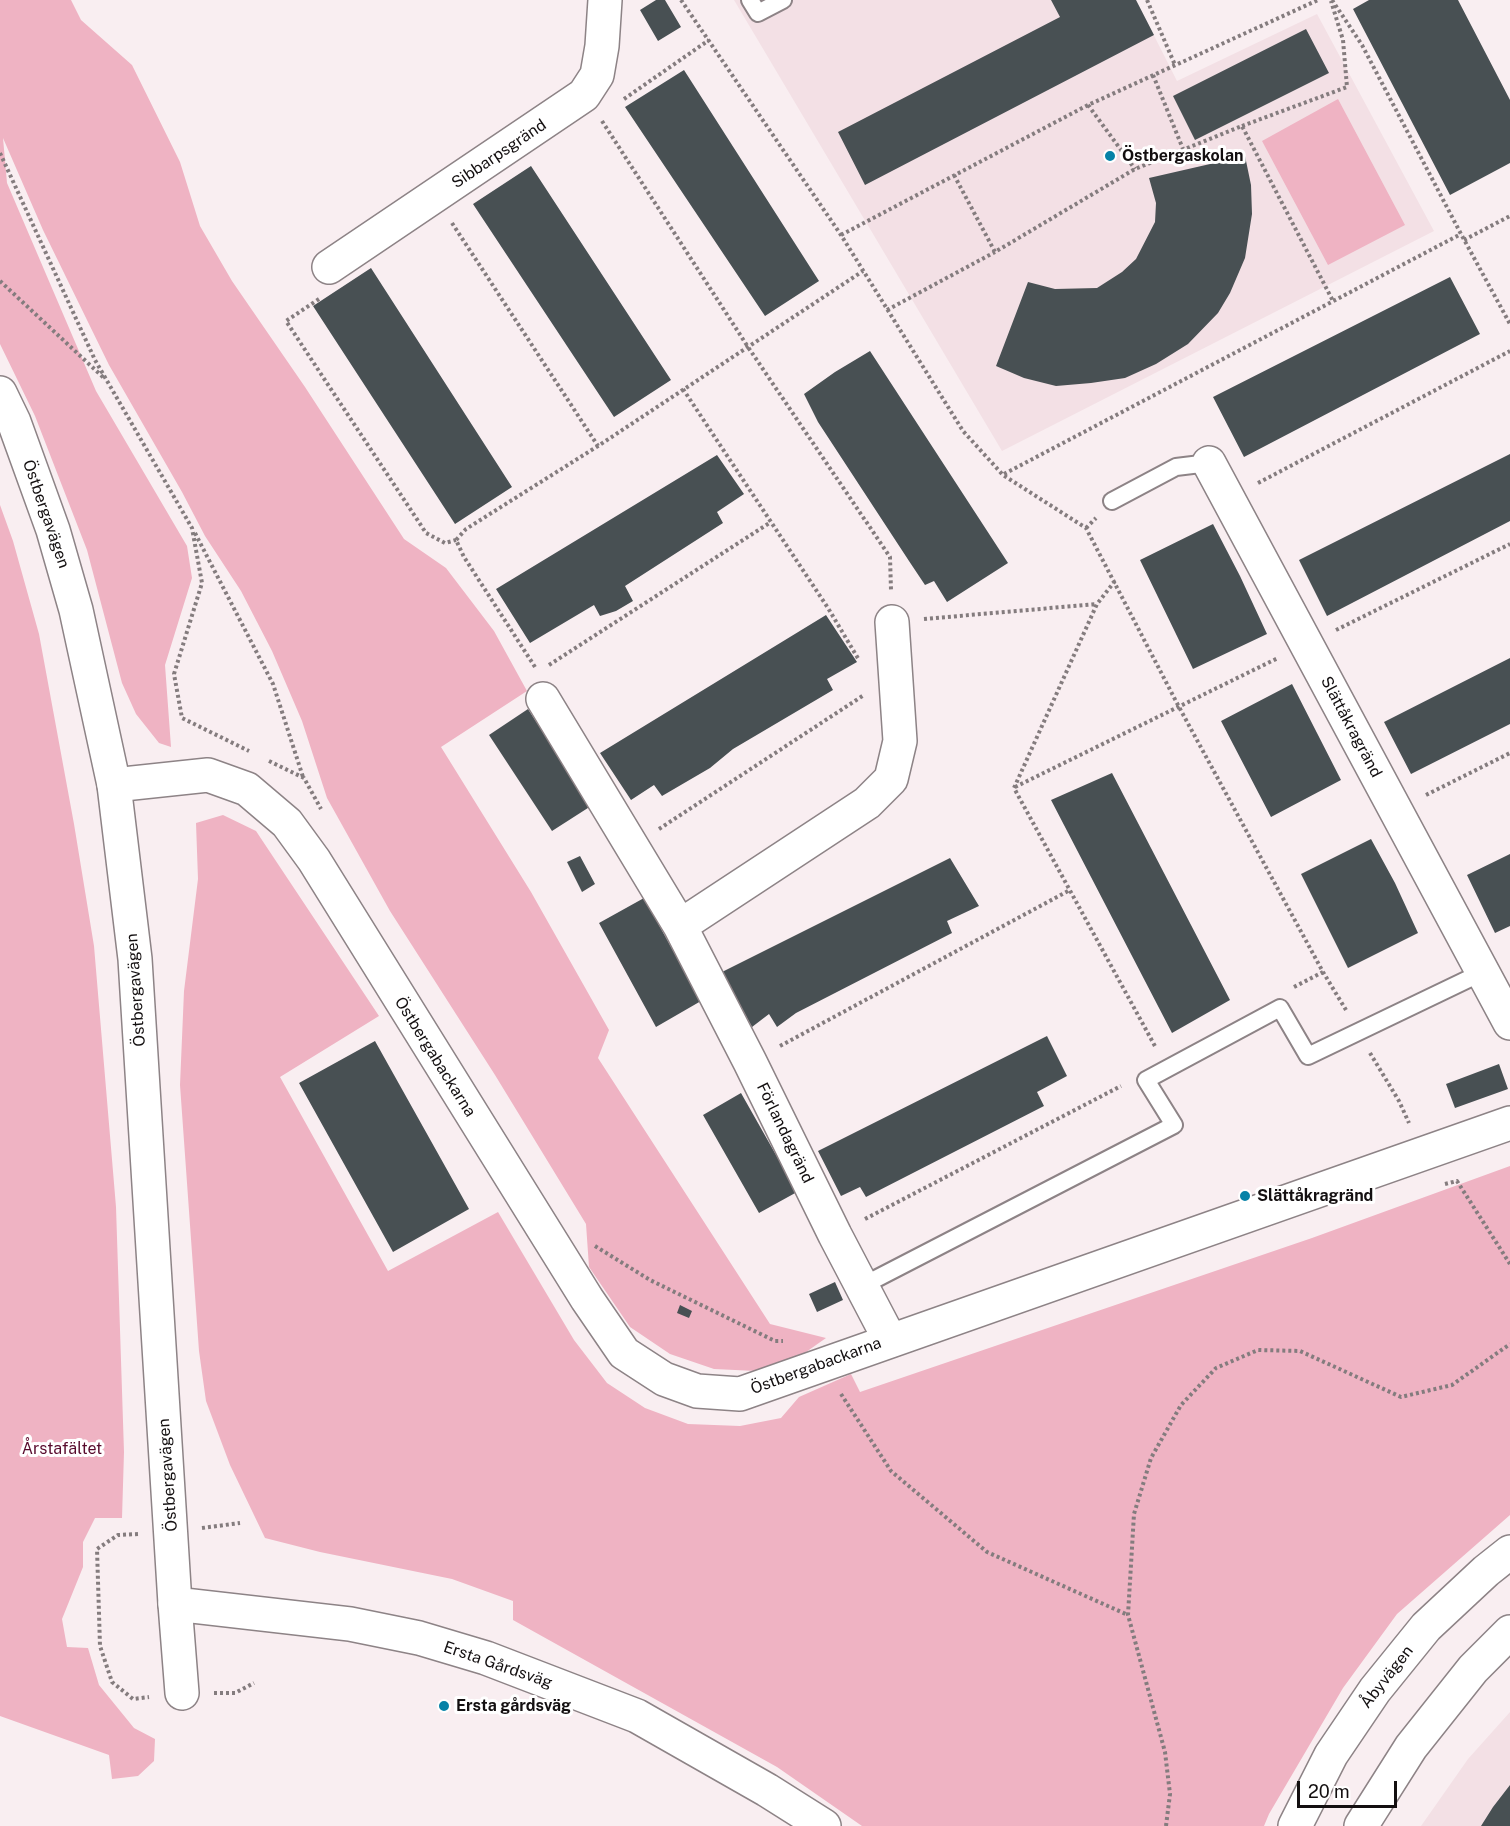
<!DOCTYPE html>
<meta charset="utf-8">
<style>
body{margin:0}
#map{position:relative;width:1510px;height:1826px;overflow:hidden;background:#f9eef1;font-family:"Public Sans",sans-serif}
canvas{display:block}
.scale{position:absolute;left:1297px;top:1781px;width:100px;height:27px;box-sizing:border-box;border:3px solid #130f10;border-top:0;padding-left:8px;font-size:18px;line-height:21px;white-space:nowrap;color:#130f10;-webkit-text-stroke:4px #fff;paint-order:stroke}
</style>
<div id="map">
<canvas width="1510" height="1826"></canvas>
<div class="scale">20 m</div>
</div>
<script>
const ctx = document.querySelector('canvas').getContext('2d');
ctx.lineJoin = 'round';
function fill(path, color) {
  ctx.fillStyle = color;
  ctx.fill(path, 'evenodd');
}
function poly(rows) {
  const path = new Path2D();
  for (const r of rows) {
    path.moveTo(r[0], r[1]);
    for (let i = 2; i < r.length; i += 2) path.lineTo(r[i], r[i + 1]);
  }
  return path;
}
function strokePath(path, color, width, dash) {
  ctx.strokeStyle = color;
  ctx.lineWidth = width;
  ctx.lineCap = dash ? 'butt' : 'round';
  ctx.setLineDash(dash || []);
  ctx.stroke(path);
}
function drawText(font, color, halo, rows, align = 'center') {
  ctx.font = font + ' "Public Sans",sans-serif';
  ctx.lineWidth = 6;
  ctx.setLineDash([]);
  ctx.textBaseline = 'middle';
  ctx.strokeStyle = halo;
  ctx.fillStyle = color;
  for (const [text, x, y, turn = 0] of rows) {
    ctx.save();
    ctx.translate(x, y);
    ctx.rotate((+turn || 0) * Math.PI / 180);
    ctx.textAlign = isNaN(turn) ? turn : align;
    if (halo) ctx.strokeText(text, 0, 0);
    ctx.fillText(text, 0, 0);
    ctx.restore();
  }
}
const built = poly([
 [734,0,1136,0,1177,81,1317,14,1434,231,1002,451],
 [1510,1712,1510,1826,1421,1826,1468,1759]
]);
const green = poly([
 [0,0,71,0,81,20,132,65,180,162,200,226,232,281,305,387,404,539,446,568,494,631,527,691,441,747,531,892,609,1030,598,1058,770,1324,826,1338,789,1364,756,1371,714,1369,670,1354,630,1327,589,1267,586,1224,495,1075,390,911,327,798,302,721,272,651,241,591,205,536,182,492,109,365,43,230,3,138,7,183,96,391,187,546,192,578,165,665,171,747,159,743,136,714,122,683,87,550,35,416,0,344],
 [1338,99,1405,225,1328,265,1262,141],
 [0,505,13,541,39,634,74,824,94,946,116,1207,124,1452,122,1518,95,1518,83,1542,83,1567,62,1619,67,1647,88,1648,99,1685,134,1728,155,1739,154,1761,138,1776,112,1779,109,1755,0,1716],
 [223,815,256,831,379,1016,280,1077,388,1271,498,1212,574,1340,607,1383,645,1408,688,1424,740,1426,781,1418,799,1397,851,1374,860,1392,1312,1238,1510,1166,1510,1515,1397,1614,1343,1688,1269,1814,1264,1826,862,1826,777,1767,513,1620,513,1601,452,1579,320,1552,265,1538,230,1465,206,1401,199,1351,180,1085,184,991,198,879,196,823]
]);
const building = poly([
 [656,0,665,0,681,27,658,41,640,10],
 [1051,0,1136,0,1154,35,865,185,838,132,1060,17],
 [1369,0,1458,0,1510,100,1510,163,1450,195,1353,9],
 [1306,29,1329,73,1195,140,1173,96],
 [684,70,819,281,765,316,625,107],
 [1245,156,1251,185,1252,214,1245,258,1230,293,1218,313,1188,344,1156,364,1125,378,1091,383,1056,386,1024,378,996,366,1028,282,1055,289,1097,288,1122,272,1136,259,1155,222,1156,203,1149,178],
 [531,166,671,380,614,417,473,204],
 [371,268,512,487,455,524,313,306],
 [1450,277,1480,334,1244,457,1213,397],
 [870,351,1008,563,947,602,934,581,925,585,909,561,818,422,804,394,835,372],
 [1510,454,1510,521,1327,616,1299,560],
 [717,455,744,494,717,512,723,523,625,586,633,601,616,611,600,616,594,605,530,643,496,589],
 [1213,524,1240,576,1267,634,1193,669,1140,560],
 [826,615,857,662,827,679,833,690,733,749,710,768,662,796,654,785,631,800,600,753],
 [1510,658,1510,724,1411,774,1384,722],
 [1292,684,1341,780,1271,817,1221,721],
 [528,709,591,806,552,831,489,735],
 [1112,773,1230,1000,1172,1033,1051,800],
 [1371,839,1395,883,1418,933,1348,968,1301,874],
 [1510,854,1510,926,1495,933,1467,875],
 [580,856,595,884,582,892,567,862],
 [950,858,979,906,947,921,952,933,796,1013,777,1027,769,1014,752,1027,722,972],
 [644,898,701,1001,656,1027,599,923],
 [1047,1036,1067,1076,1037,1092,1044,1106,866,1197,860,1187,841,1196,818,1151],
 [375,1041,469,1209,393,1252,299,1083],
 [1499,1064,1508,1089,1455,1108,1446,1084],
 [741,1093,797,1192,759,1213,703,1115],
 [835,1282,843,1300,817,1312,809,1294],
 [680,1305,692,1311,689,1318,677,1313],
 [1510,1785,1510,1826,1481,1826,1493,1807]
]);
const path = poly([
 [681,0,841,235,963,431,1003,475,1086,528,1179,707,1323,972,1346,1010],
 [1147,0,1175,65],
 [1332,0,1362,45,1461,234,1510,324],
 [1153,75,1183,149],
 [624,99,709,40],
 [1088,105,1135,169],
 [602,121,748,347,890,557,891,590],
 [1242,126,1347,87,1343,40,1331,1],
 [0,153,95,360,192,528,202,583,174,674,182,718,249,751],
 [954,175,995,252,1135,169,1242,126,1333,301],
 [452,223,598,446],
 [841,235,1088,105,1318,0],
 [1464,240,1510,216],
 [0,281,105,379],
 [319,299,286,321,426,533,445,543,456,540],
 [887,310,995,252],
 [683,389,828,608,859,660],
 [1004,474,1461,234],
 [1258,483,1510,351],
 [1086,528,1096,518],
 [195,533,273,684,303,777],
 [1115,581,1097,604,1014,788,1156,1048],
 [924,619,1097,604],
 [1336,630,1510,544],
 [549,665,771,522],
 [535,667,464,557,456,540,466,529,598,446,863,271],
 [269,761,304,778,321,809],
 [1015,787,1278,658],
 [1426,795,1510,753],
 [659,829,864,695],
 [1294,987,1323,972],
 [780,1046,1070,890],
 [1370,1053,1399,1101,1409,1123],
 [1445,1184,1457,1181,1510,1264],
 [865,1219,1121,1086],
 [595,1246,650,1280,775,1341,783,1341],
 [841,1394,891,1471,987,1552,1128,1615],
 [202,1528,240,1523],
 [138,1534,118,1535,97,1549,100,1646,112,1682,133,1699,149,1697],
 [214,1693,235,1693,254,1683],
 [1166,1826,1170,1794,1165,1752,1128,1615,1134,1514,1151,1458,1181,1405,1216,1368,1258,1350,1300,1351,1401,1397,1452,1385,1510,1344]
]);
const service = poly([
 [750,0,758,13,783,0],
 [1112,501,1176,467,1209,463],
 [862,1286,1174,1125,1146,1080,1280,1008,1308,1056,1483,972]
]);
const minor = poly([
 [329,267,584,95,597,75,602,46,605,0],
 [1209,463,1510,1023],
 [543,699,680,926,750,1062,835,1235,890,1340],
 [114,785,208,775,247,789,287,823,314,860,587,1299,624,1353,664,1379,697,1391,740,1394,1510,1123],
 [680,926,867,803,891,779,900,741,892,622],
 [175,1604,182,1693]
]);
const tertiary = poly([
 [0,393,14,422,53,530,76,610,114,785,135,959,175,1604,350,1624,419,1638,486,1658,637,1716,767,1790,824,1826],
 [1295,1826,1331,1755,1375,1690,1426,1627,1486,1571,1510,1552],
 [1361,1826,1411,1747,1473,1669,1510,1632]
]);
const markers = [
 [1110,156,6,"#0682a7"],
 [1245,1196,6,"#0682a7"],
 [444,1706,6,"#0682a7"]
];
const streetNames = [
 ["Sibbarpsgränd",499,154,-34],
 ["Östbergavägen",46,514,71],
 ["Slättåkragränd",1351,727,62],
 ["Östbergavägen",136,990,-94],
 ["Östbergabackarna",435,1057,58],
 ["Förlandagränd",785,1133,64],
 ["Östbergabackarna",816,1366,-20],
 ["Östbergavägen",168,1475,-94],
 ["Ersta Gårdsväg",498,1665,19],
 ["Åbyvägen",1387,1677,-52]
];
const poiNames = [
 ["Östbergaskolan",1122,156],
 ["Slättåkragränd",1257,1196],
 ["Ersta gårdsväg",456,1706]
];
const parkNames = [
 ["Årstafältet",62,1449]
];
fill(built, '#f3e0e5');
fill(green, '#efb3c3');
fill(building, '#485053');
strokePath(service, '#8d8386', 20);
strokePath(minor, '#8d8386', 36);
strokePath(tertiary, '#8d8386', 36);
strokePath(path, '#847c7e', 4, [3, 3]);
strokePath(service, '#fff', 16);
strokePath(minor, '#fff', 33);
strokePath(tertiary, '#fff', 33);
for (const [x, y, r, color] of markers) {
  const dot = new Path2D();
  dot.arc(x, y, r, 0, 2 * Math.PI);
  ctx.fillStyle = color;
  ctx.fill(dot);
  strokePath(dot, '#fff', 2);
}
drawText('16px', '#130f10', '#fff', streetNames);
drawText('bold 16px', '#130f10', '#fff', poiNames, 'left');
drawText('16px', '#570a2c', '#fff', parkNames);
</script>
